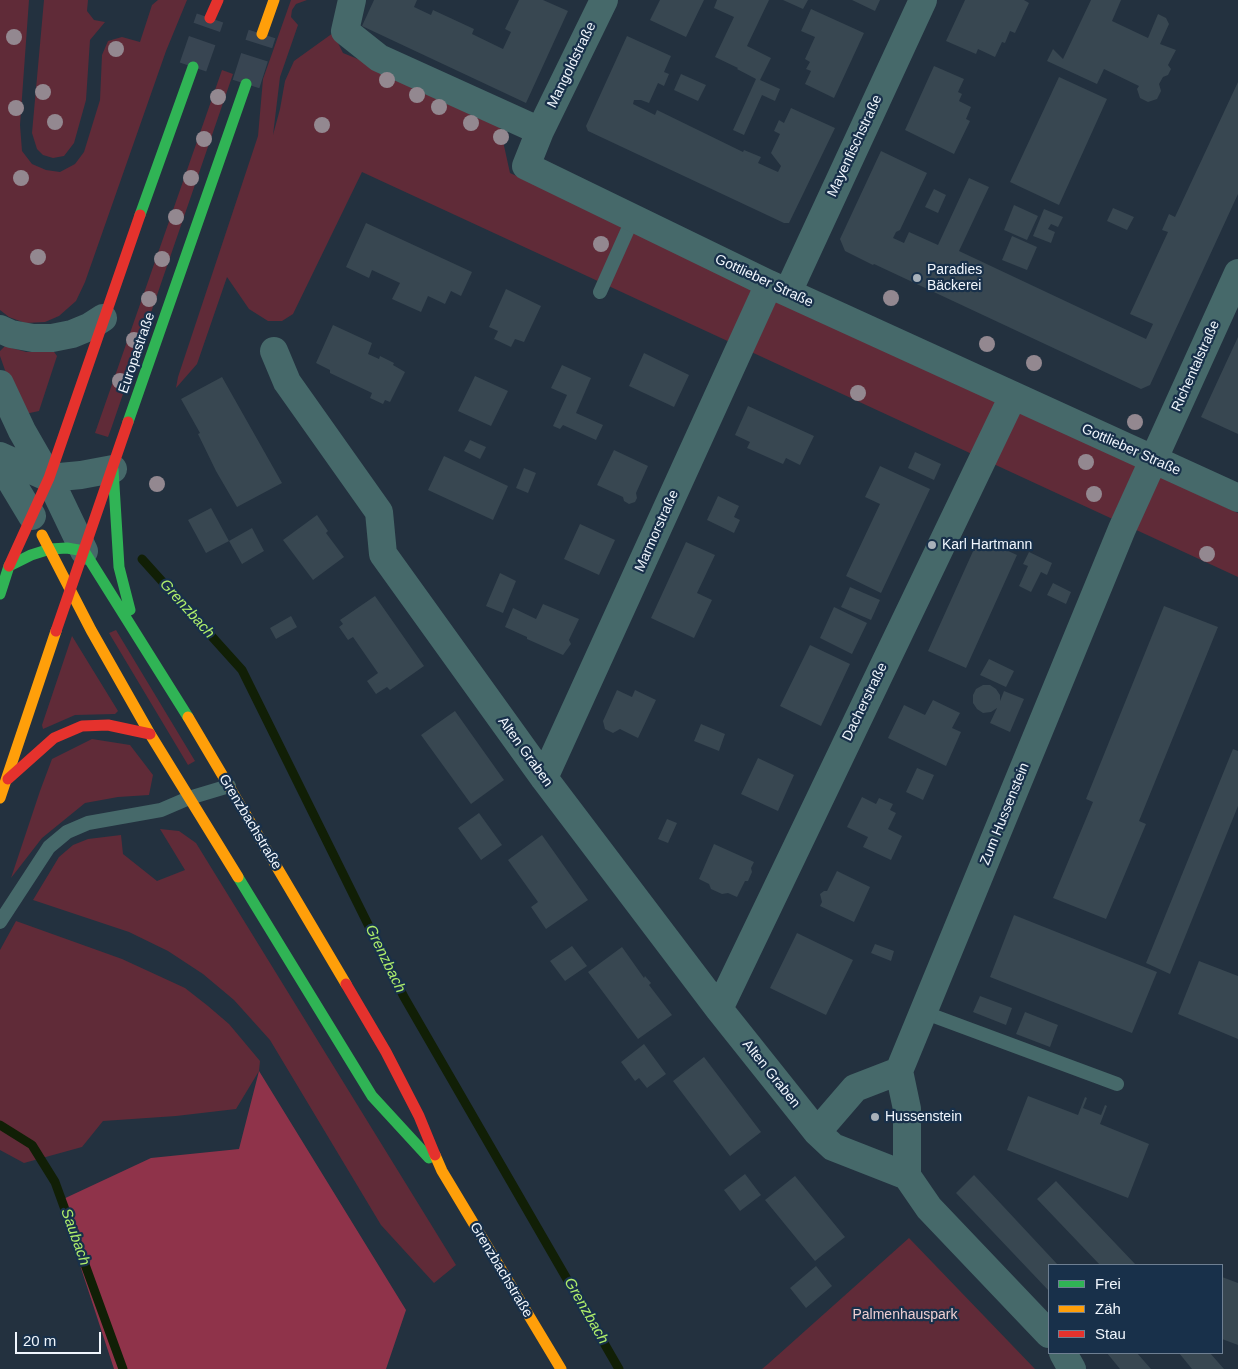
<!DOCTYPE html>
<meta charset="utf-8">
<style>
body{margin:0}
#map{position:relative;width:1238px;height:1369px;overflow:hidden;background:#23313f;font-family:Helvetica,sans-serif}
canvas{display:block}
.legend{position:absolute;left:1048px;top:1264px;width:175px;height:90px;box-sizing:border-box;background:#18304a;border:1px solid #6e7f92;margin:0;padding:6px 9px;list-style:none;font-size:15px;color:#f0f6fd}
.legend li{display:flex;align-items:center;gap:10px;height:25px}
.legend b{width:25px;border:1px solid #6e7f92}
.scale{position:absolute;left:15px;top:1332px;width:86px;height:22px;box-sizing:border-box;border:2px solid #f0f6fd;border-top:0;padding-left:6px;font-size:15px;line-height:18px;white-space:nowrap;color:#f0f6fd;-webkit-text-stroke:4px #18304a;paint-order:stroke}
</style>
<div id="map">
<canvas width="1238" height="1369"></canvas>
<ul class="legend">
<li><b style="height:6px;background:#30b455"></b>Frei</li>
<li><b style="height:6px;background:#ff9f0a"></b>Zäh</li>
<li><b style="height:6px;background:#e5322d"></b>Stau</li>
</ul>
<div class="scale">20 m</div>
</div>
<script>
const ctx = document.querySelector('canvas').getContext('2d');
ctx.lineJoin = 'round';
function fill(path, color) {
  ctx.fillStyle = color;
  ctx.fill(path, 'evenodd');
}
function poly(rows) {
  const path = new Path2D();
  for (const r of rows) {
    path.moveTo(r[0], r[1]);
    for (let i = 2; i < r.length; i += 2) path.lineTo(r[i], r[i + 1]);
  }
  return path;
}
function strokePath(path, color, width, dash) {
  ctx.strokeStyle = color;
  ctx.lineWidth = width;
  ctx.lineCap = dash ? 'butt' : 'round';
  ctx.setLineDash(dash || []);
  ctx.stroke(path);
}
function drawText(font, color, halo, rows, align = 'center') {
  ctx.font = font + ' Helvetica,sans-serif';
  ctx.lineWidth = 4.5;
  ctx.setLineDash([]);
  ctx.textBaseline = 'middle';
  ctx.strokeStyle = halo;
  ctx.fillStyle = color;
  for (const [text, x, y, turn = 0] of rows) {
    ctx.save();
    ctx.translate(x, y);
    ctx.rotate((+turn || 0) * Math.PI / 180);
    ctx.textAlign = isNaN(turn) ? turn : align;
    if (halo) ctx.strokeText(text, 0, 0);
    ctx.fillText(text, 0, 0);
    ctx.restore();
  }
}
const green = poly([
 [0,0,29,0,20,125,22,151,32,164,46,170,60,172,75,164,84,152,100,100,102,55,108,41,122,37,140,42,152,5,158,0,187,0,166,51,85,282,76,301,59,316,45,322,25,323,9,317,0,310],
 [44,0,88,0,87,11,94,20,105,22,90,40,86,100,74,143,64,156,53,158,43,155,37,149,32,133],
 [291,0,307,0,296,4,292,10,291,17,298,25,280,77,273,135,280,109,285,81,294,61,333,33,343,53,414,82,499,123,510,173,1238,513,1238,577,362,172,293,314,282,321,268,321,249,309,227,277,197,364,176,388,178,377,258,136,263,79],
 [222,70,233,74,111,429,108,437,95,433],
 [5,346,26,352,38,352,52,349,57,356,39,411,25,414,6,373,0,356,0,351],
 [116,630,195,761,188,765,109,633],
 [72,636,118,711,115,714,75,715,43,729,42,725],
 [92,739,130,745,153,775,149,795,118,797,85,803,42,838,11,878,40,791,52,759],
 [160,829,179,831,196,843,456,1265,434,1283,381,1225,270,1040,234,1000,203,974,168,951,129,932,33,900,59,857,73,845,88,839,121,835,123,854,157,881,185,870],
 [16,921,122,959,185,988,208,1006,229,1024,260,1061,259,1071,236,1109,176,1116,103,1121,82,1147,24,1163,0,1150,0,950],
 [909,1238,1035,1369,762,1369,768,1364]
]);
const forest = poly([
 [259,1071,406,1310,386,1369,114,1369,59,1201,151,1158,239,1149]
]);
const stream = poly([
 [142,559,242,670,404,997,619,1369],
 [0,1125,32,1145,55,1182,123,1369]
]);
const building = poly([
 [374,0,417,0,414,7,431,15,433,10,474,29,472,34,503,49,511,32,505,29,519,0,543,0,568,11,526,103,362,26],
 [660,0,704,0,686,37,650,20],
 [717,0,769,0,747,46,771,58,760,80,780,89,775,101,762,95,744,135,733,130,756,79,737,69,738,68,715,57,734,17,714,8],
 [783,0,808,0,803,9],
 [852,0,880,0,875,11],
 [965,0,1024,0,1029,3,1015,33,1010,31,1005,43,1002,42,995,57,978,49,976,54,946,41],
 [1091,0,1121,0,1112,21,1148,38,1158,14,1166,18,1169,24,1160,44,1176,50,1168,65,1171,69,1168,75,1163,77,1159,84,1161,91,1157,99,1148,102,1140,98,1137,89,1139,86,1104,69,1097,84,1047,61,1053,49,1063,59],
 [811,9,864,33,834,98,805,84,811,71,806,69,810,62,805,59,815,37,801,31],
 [627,36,671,56,664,72,669,74,664,86,658,83,649,103,641,100,634,100,633,104,655,115,657,110,743,152,744,150,761,157,758,163,778,172,781,166,771,153,780,134,774,131,779,120,784,123,791,108,835,128,789,223,784,223,588,131,586,126],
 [934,66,964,79,958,92,962,94,959,101,971,107,966,119,970,121,954,154,905,130],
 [681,74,706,85,698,101,674,90],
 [1059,77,1107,99,1059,205,1010,182],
 [1238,82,1238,194,1150,385,1141,389,874,264,873,265,845,251,840,239,881,151,927,173,900,230,896,232,893,238,904,243,909,232,938,245,969,178,989,187,959,251,1146,339,1153,324,1130,314,1168,232,1162,230,1169,214,1175,217],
 [934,189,946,195,938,213,925,207],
 [1014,205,1038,216,1027,240,1004,230],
 [1113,208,1134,217,1127,230,1107,221],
 [1044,209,1063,217,1058,227,1051,224,1048,229,1055,232,1051,243,1033,236],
 [366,223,472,272,461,296,451,291,445,304,428,296,421,312,392,299,400,283,372,270,369,278,346,267],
 [1012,236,1037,247,1027,270,1002,260],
 [506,289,541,306,524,342,515,339,511,347,494,339,498,331,489,327],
 [333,325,372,343,368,354,379,359,380,356,394,363,393,365,405,372,390,402,385,400,383,404,370,398,372,393,330,373,330,370,316,363],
 [1238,337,1238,434,1201,417],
 [644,353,689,375,674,407,629,386],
 [562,365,591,378,576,413,603,425,596,440,563,425,560,429,553,426,567,395,551,388],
 [475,376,508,391,491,426,458,411],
 [222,377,282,483,237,507,216,471,198,434,200,433,181,399],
 [748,406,814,436,800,465,786,458,783,464,747,448,750,442,735,435],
 [470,440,486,447,480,459,464,451],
 [614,450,648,466,636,493,637,498,635,502,629,504,624,501,623,497,597,485],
 [915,452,941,464,934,480,908,468],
 [444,456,508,486,493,520,428,490],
 [880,466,930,489,881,593,846,576,880,504,865,497],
 [524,468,536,473,528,493,516,488],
 [718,496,739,506,734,517,740,520,734,533,707,520],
 [211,508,229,541,206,553,188,520],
 [317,515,328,531,326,533,344,557,313,580,283,540],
 [580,524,615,540,599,575,564,559],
 [252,528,264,551,242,564,229,541],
 [979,538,1017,555,966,668,928,651],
 [686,542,715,555,697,593,712,600,694,638,651,618],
 [1029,552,1052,563,1047,575,1041,572,1031,592,1019,586,1028,566,1023,564],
 [500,573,516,581,503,613,486,606],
 [1053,583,1071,592,1066,604,1047,595],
 [850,587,880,600,871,620,841,607],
 [375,596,424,666,390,690,387,687,376,694,367,681,378,673,353,637,348,640,339,627,343,624,340,620],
 [543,604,579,619,569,640,571,644,563,655,527,639,527,637,505,627,513,608,536,619],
 [1164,606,1218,627,1139,821,1146,824,1106,919,1053,898,1093,802,1086,799],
 [834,607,867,623,852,654,820,638],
 [291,616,297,627,276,639,270,628],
 [810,645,850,664,821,726,780,706],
 [989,659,1014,671,1006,687,980,675],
 [983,685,990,685,996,689,1000,695,1000,701,1004,691,1024,699,1010,732,990,723,997,708,991,712,983,713,977,709,973,703,973,695,976,689],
 [617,690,632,697,635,690,656,700,638,738,620,729,613,733,605,729,603,721],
 [933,700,960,713,952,728,961,732,946,766,888,738,904,705,925,715],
 [455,711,504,780,471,804,421,735],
 [701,724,725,734,719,751,694,741],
 [1233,749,1238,751,1238,806,1170,974,1146,963],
 [758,758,794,775,778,811,741,794],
 [917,768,934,775,923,800,906,792],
 [862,797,876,804,879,798,893,804,890,810,896,813,888,829,902,836,891,860,863,847,868,837,847,827],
 [479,813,502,845,481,860,458,828],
 [667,819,677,823,668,843,658,839],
 [542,835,588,900,546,929,531,907,538,902,508,860],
 [714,844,754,862,751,868,752,872,748,881,745,881,737,897,728,893,722,894,711,889,709,884,699,879],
 [837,871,870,887,854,922,820,906,822,902,820,894,824,891,827,891],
 [1014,915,1157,972,1132,1033,990,977],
 [797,933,853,960,826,1015,770,988],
 [875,944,894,951,891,961,871,953],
 [572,946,587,966,565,981,550,961],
 [622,947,644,978,645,976,651,983,649,985,672,1015,638,1039,588,972],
 [1199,961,1238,976,1238,1039,1178,1014],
 [980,996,1012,1008,1006,1025,973,1012],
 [1025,1012,1058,1025,1050,1047,1016,1034],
 [644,1044,666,1074,647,1088,639,1078,635,1081,621,1062],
 [704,1057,761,1132,730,1156,673,1081],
 [1028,1096,1078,1115,1085,1097,1087,1098,1083,1108,1101,1115,1105,1105,1107,1106,1100,1124,1149,1144,1128,1198,1007,1150],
 [745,1174,761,1195,740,1211,724,1190],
 [974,1175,1058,1265,1049,1265,1049,1291,956,1193],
 [795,1176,845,1237,815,1261,765,1200],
 [1056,1181,1136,1265,1100,1265,1037,1199],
 [816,1266,832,1286,806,1308,790,1288],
 [1222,1277,1238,1283,1238,1345,1222,1339],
 [1107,1353,1137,1353,1151,1369,1120,1369],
 [1179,1353,1210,1353,1224,1369,1192,1369]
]);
const primaryTunnel = poly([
 [193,67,210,18],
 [246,84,262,34]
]);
const lane = poly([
 [600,292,633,218],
 [0,922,49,847,67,832,88,823,161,810,189,798,229,786],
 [923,1012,1117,1084]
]);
const street = poly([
 [352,0,345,31,379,58,540,131],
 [604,0,540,131,526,166,769,284,1238,498],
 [788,292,923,0],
 [0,329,11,334,33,338,52,338,72,334,89,327,103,318],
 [274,351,287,382,379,512,383,554,544,778,719,1009,817,1132,833,1147,907,1176,929,1208,1049,1334],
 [0,384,22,431,49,478,84,551],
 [0,456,49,478,81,475,113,469],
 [0,463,32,516],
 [544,778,769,284],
 [719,1009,1013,396],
 [817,1132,855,1088,899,1071],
 [907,1176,907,1109,899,1071,1122,529,1238,273],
 [1063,1353,1072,1369]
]);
const fast = poly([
 [140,215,193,67],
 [128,422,246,84],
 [113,469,119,567,130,610],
 [9,566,31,555,50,549,67,548,84,551,188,717],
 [0,594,9,566],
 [238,877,372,1096,429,1158]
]);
const slow = poly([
 [262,34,274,0],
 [42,535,91,630,150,734,238,877],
 [188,717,346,984],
 [0,798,56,631],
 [435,1155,442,1171,561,1369]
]);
const jam = poly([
 [210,18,218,0],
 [9,566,49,478,140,215],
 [56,631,128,422],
 [8,779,54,738,82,726,108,725,150,734],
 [346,984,386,1052,419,1116,435,1155]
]);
const trees = [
 [14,37],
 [116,49],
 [387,80],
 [43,92],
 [417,95],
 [218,97],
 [439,107],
 [16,108],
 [55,122],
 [471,123],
 [322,125],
 [501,137],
 [204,139],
 [21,178],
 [191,178],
 [176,217],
 [601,244],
 [38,257],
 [162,259],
 [891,298],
 [149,299],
 [134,340],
 [987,344],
 [1034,363],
 [120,381],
 [858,393],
 [1135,422],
 [1086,462],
 [157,484],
 [1094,494],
 [1207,554]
];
const markers = [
 [917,278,5,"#a8b1ba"],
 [932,545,5,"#a8b1ba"],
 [875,1117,5,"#a8b1ba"]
];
const streetNames = [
 ["Mangoldstraße",572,65,-64],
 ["Mayenfischstraße",855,146,-65],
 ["Gottlieber Straße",764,281,25],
 ["Europastraße",137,353,-71],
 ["Richentalstraße",1196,366,-66],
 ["Gottlieber Straße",1131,450,24],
 ["Marmorstraße",657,531,-66],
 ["Dacherstraße",865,702,-64],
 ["Alten Graben",525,752,54],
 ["Zum Hussenstein",1005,814,-68],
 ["Grenzbachstraße",250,822,59],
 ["Alten Graben",771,1074,51],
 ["Grenzbachstraße",501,1270,59]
];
const poiNames = [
 ["Paradies",927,270],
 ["Bäckerei",927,286],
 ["Karl Hartmann",942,545],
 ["Hussenstein",885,1117]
];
const parkNames = [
 ["Palmenhauspark",905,1315]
];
const waterNames = [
 ["Grenzbach",187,609,48],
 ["Grenzbach",385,959,64],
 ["Saubach",75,1237,70],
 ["Grenzbach",586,1311,60]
];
fill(green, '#602b38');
fill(forest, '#8f334a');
strokePath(stream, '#111f06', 9);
fill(building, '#384751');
strokePath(primaryTunnel, '#384552', 28, [28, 14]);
strokePath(lane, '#46696a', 14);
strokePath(street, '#46696a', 28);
strokePath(fast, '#30b455', 11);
strokePath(slow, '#ff9f0a', 11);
strokePath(jam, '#e5322d', 11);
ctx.fillStyle = '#938890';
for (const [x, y] of trees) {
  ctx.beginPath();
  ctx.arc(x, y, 8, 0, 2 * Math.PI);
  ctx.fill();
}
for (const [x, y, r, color] of markers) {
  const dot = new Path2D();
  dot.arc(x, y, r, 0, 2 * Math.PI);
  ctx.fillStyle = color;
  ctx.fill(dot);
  strokePath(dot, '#18304a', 2);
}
drawText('14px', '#f0f6fd', '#18304a', streetNames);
drawText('14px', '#f0f6fd', '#18304a', poiNames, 'left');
drawText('14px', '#eecfd2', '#18304a', parkNames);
drawText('italic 15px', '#afee6b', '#18304a', waterNames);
</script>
